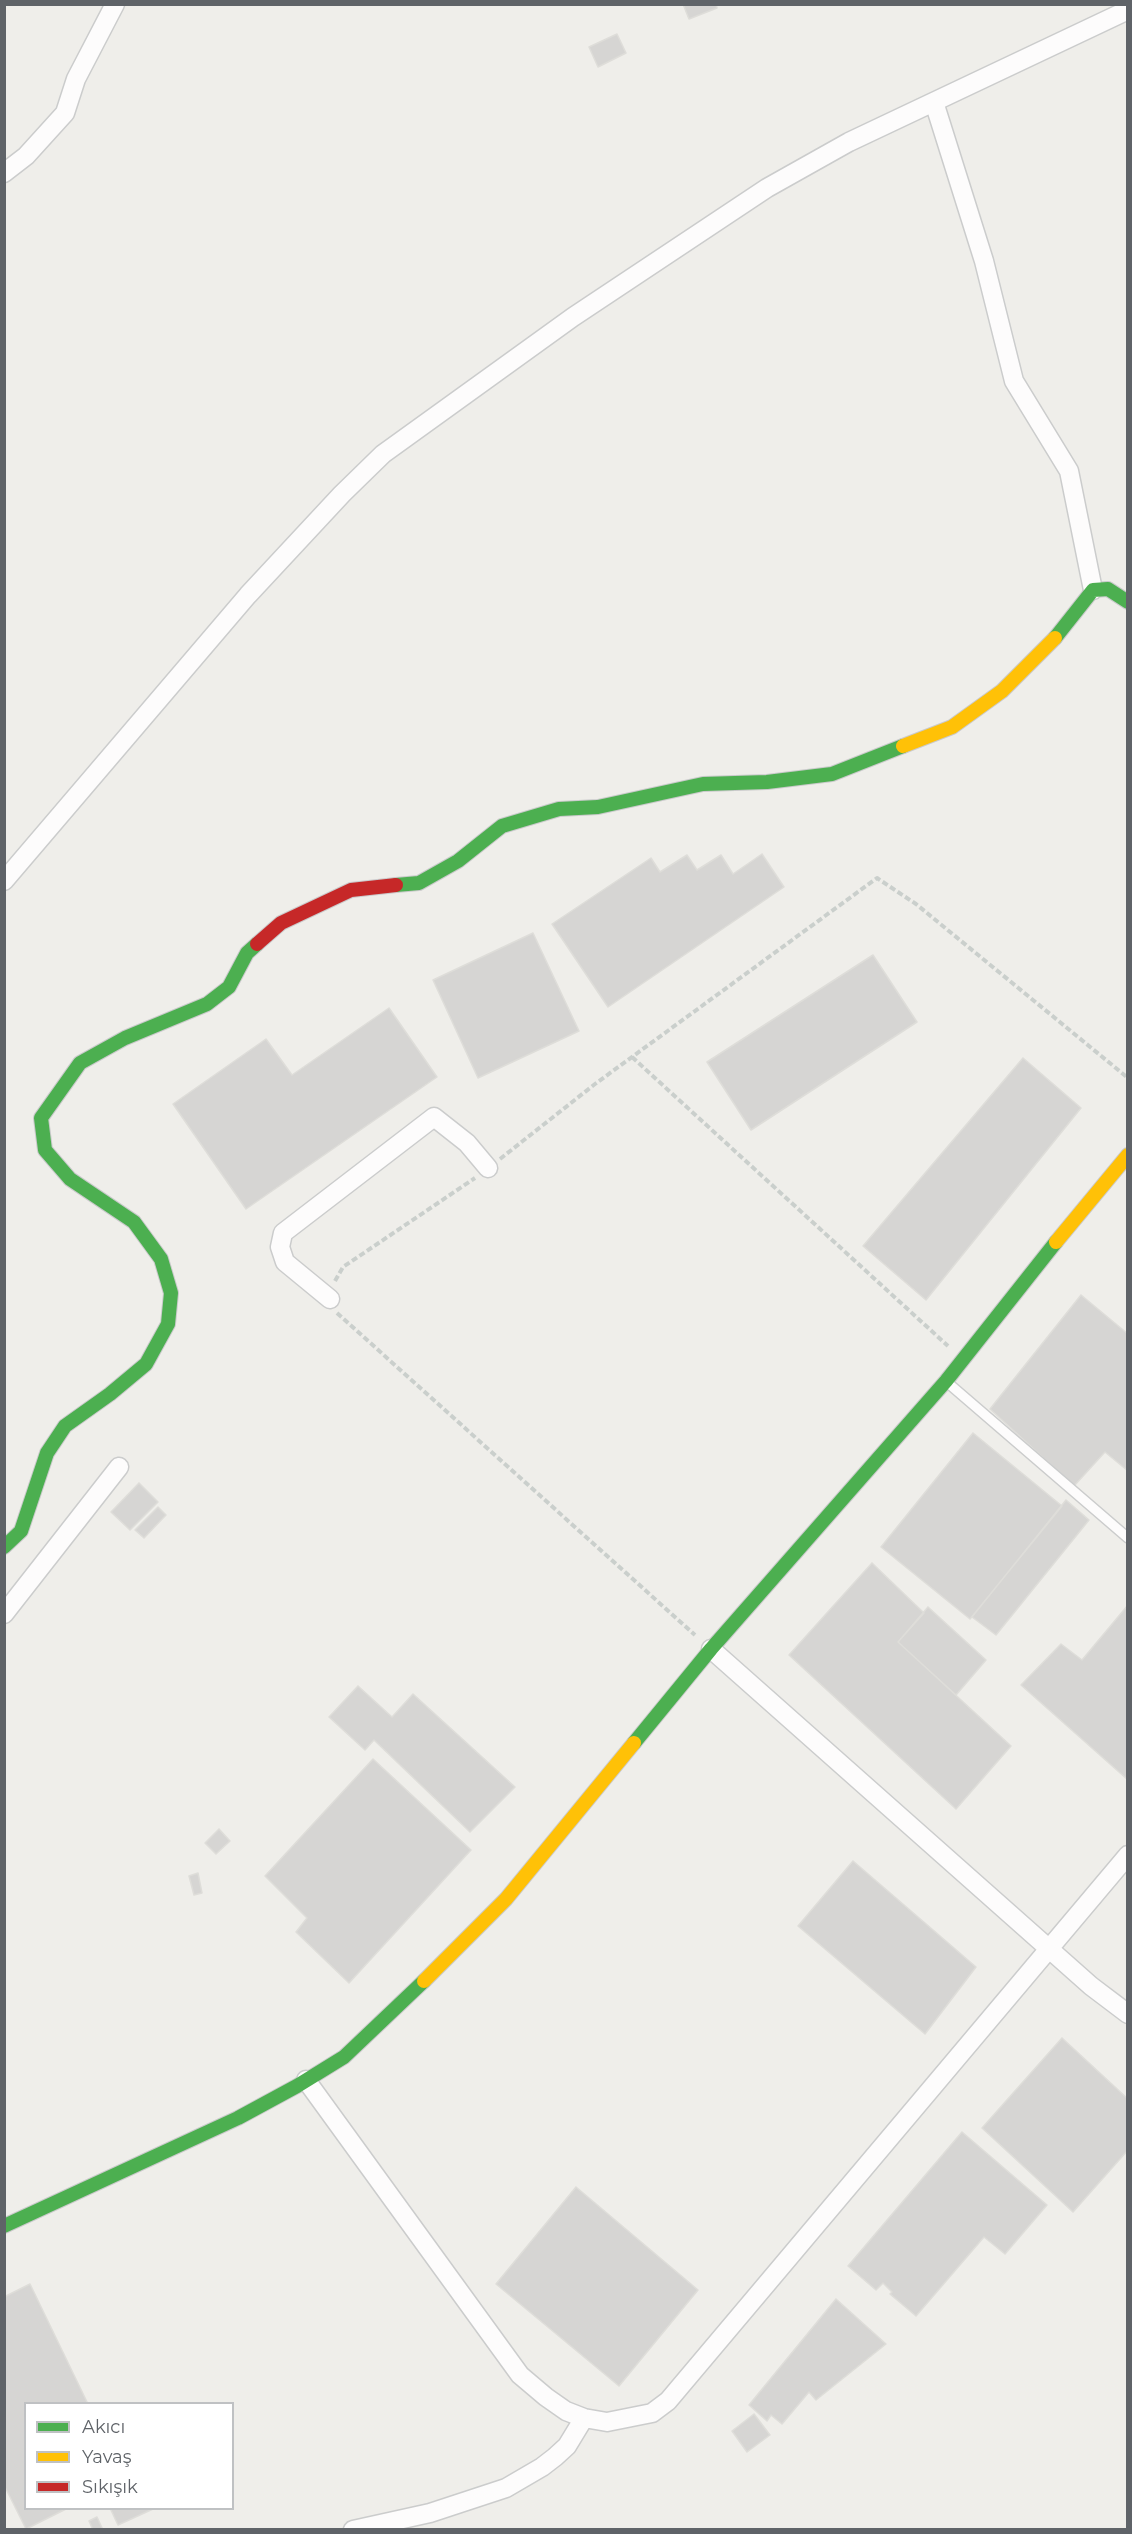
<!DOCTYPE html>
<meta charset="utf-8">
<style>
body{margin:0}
#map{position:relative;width:1132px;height:2534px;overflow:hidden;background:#efeeea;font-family:Montserrat,sans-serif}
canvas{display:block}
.frame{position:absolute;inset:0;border:6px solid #5f6368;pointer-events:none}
.legend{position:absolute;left:24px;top:2402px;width:210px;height:108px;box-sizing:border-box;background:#fff;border:2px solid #bfc1c3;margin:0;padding:8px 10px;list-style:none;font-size:18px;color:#5f6368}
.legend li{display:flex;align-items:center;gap:12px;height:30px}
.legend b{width:30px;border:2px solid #bfc1c3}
</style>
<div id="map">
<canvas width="1132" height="2534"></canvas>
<div class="frame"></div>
<ul class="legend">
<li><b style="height:8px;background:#4caf50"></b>Akıcı</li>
<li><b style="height:8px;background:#ffc107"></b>Yavaş</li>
<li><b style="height:8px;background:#c62828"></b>Sıkışık</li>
</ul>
</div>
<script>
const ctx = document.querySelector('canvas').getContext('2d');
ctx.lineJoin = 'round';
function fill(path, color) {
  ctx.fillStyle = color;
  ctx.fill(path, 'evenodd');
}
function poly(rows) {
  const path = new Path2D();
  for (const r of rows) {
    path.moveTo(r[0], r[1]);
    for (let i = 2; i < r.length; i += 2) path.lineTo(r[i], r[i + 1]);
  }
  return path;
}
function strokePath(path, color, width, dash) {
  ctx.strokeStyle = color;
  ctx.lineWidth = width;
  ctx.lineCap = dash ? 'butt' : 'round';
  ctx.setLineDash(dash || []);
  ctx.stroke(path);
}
const building = poly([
 [683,4,716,4,717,8,689,19,683,4],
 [617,34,626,53,598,67,589,47,617,34],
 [762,854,784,887,608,1007,552,924,651,858,660,872,687,855,697,870,721,855,733,874,762,854],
 [533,933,579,1031,478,1078,433,980,533,933],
 [873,955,917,1022,751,1130,707,1062,873,955],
 [389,1008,437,1077,246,1209,173,1104,266,1039,292,1075,389,1008],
 [1023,1058,1081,1108,926,1300,863,1246,1023,1058],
 [1081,1295,1128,1334,1128,1471,1105,1452,1074,1486,990,1409,1081,1295],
 [973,1433,1062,1506,970,1619,881,1547,973,1433],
 [139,1483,158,1502,130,1530,111,1512,139,1483],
 [1066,1500,1089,1520,996,1635,972,1617,1066,1500],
 [158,1507,166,1515,144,1538,135,1530,158,1507],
 [872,1563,924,1613,898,1642,1011,1746,956,1809,789,1655,872,1563],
 [1128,1605,1128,1780,1021,1685,1061,1644,1082,1660,1128,1605],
 [928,1607,986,1660,956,1695,898,1642,928,1607],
 [358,1686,392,1717,413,1694,515,1787,470,1832,374,1740,365,1750,329,1717,358,1686],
 [373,1759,471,1850,349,1983,296,1932,307,1918,265,1876,373,1759],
 [219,1829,230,1841,216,1854,205,1843,219,1829],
 [853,1861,976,1967,925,2034,798,1926,853,1861],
 [198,1873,202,1893,194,1895,189,1876,198,1873],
 [1062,2038,1128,2099,1128,2150,1073,2212,982,2128,1062,2038],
 [962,2132,1047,2205,1005,2254,984,2237,916,2316,890,2294,892,2292,883,2283,876,2290,848,2266,962,2132],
 [576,2187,698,2290,619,2386,496,2284,576,2187],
 [30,2284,88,2404,26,2404,26,2508,68,2508,26,2529,4,2485,4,2297,30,2284],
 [836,2299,886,2344,816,2400,809,2392,782,2424,771,2415,767,2421,749,2405,836,2299],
 [754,2414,770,2435,747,2452,732,2431,754,2414],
 [110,2508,153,2508,153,2509,118,2525,110,2508],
 [97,2517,103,2530,93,2530,89,2521,97,2517]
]);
const path = poly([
 [632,1057,948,1346],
 [500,1159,595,1084,877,878,916,904,1128,1078],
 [335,1281,343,1267,475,1178],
 [337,1313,695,1635]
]);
const lane = poly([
 [948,1383,1128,1538]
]);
const street = poly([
 [934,102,984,261,1014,381,1069,471,1093,590],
 [4,173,26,156,65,113,76,79,115,4],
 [4,881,248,595,342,494,383,454,573,317,767,188,849,142,1128,10],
 [330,1299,285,1262,280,1247,283,1233,434,1117,467,1143,488,1168],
 [4,1614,119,1467],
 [711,1649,1091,1986,1128,2014],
 [306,2080,520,2375,546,2397,566,2411,584,2418,607,2422,652,2413,668,2401,1128,1855],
 [353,2530,430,2513,506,2488,542,2467,555,2457,567,2446,584,2418]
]);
const fast = poly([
 [1055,638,1093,590,1108,589,1128,602],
 [396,885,419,883,458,861,502,826,559,809,598,807,703,784,767,782,832,774,903,746],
 [4,1547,21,1531,47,1453,65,1426,110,1394,146,1364,168,1324,171,1293,161,1259,134,1222,70,1179,45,1150,41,1118,80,1063,125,1038,207,1004,229,987,247,953,257,944],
 [634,1743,711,1649,946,1381,1056,1242],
 [4,2226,238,2118,297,2086,344,2057,424,1981]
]);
const slow = poly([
 [903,746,952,727,1002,691,1055,638],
 [1056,1242,1128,1155],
 [424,1981,506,1899,634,1743]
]);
const jam = poly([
 [257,944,281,923,351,890,396,885]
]);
fill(building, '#d6d5d3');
strokePath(building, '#deddd9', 1.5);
strokePath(lane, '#cbcccc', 12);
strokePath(street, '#cbcccc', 21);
strokePath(fast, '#cacacb', 16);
strokePath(slow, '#cacacb', 16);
strokePath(jam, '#cacacb', 16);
strokePath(path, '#cacfcc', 4, [6, 3]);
strokePath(lane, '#fdfcfc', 9);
strokePath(street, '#fdfcfc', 18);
strokePath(fast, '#4caf50', 14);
strokePath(slow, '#ffc107', 14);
strokePath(jam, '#c62828', 14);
</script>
